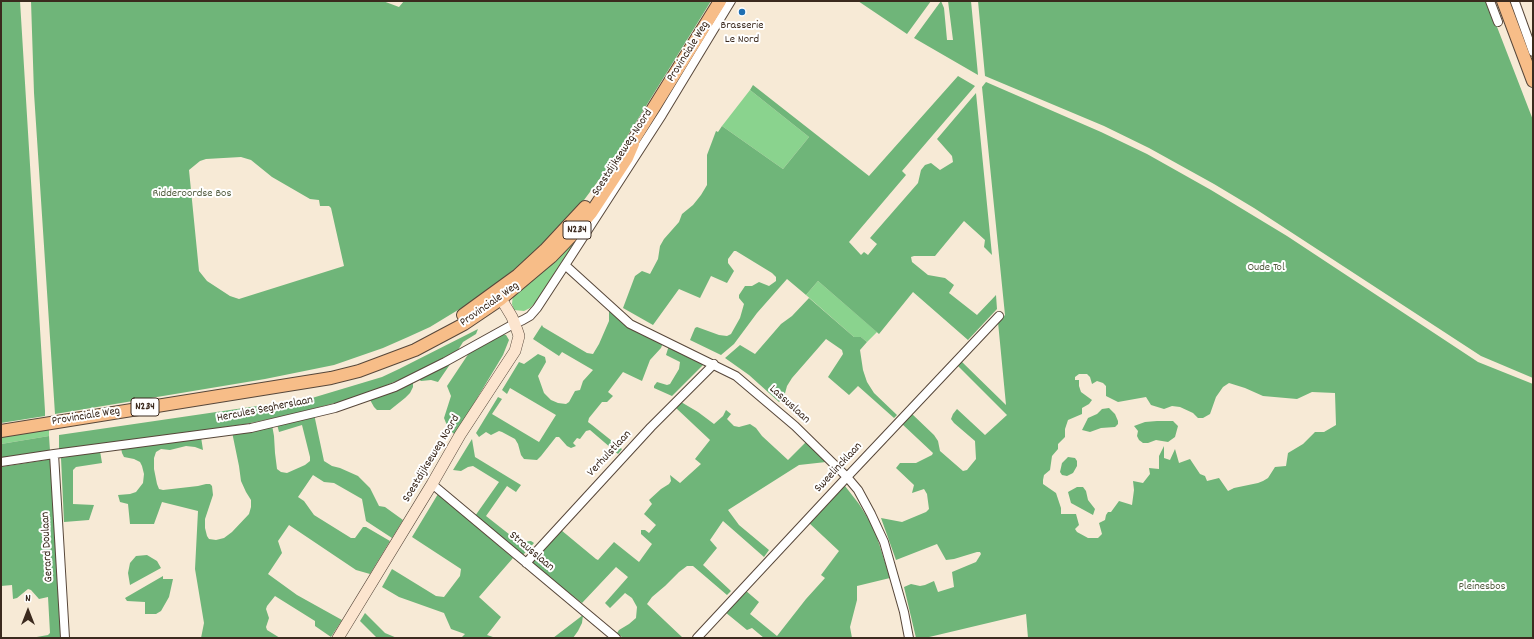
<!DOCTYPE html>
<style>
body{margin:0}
#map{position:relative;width:1534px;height:639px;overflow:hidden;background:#f7ead6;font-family:Dekko,sans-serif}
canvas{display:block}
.frame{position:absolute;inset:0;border:2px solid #3b2a1e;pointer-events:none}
.north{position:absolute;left:8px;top:591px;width:40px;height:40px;-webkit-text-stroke:3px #fff;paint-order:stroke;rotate:0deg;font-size:11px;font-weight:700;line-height:16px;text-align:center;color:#3b2a1e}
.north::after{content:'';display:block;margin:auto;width:14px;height:18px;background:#3b2a1e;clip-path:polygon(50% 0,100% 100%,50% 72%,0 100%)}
</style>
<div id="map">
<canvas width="1534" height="639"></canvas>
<div class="frame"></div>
<div class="north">N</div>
</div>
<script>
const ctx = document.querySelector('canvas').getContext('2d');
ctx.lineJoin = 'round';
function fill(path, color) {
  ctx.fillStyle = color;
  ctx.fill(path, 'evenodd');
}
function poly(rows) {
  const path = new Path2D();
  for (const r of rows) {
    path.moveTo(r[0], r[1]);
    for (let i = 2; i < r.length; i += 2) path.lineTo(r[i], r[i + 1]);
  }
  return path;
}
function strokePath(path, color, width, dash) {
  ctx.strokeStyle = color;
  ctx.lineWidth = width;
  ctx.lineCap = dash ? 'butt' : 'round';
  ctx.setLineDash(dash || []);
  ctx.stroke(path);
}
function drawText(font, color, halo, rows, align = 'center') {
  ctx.font = font + ' Dekko,sans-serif';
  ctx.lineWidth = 4;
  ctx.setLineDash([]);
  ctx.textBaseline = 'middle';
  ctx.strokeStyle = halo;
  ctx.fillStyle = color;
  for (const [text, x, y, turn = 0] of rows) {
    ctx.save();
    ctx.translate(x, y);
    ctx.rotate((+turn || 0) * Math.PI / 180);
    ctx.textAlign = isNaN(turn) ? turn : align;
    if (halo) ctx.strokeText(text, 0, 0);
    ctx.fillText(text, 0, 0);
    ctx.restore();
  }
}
const green = poly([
 [750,90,809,137,783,169,722,126],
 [600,203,535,303,530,308,524,311,514,310,512,304,513,294],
 [818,281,877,332,867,342,861,337,854,337,806,295],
 [49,427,49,436,1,444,1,435]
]);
const forest = poly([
 [1,1,20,1,45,411,45,416,1,423],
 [31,1,383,1,399,7,404,1,711,1,607,169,584,200,558,229,524,262,473,301,453,313,430,327,408,337,383,348,334,365,265,379,55,414,34,93],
 [241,157,251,160,272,177,310,199,319,200,320,206,329,206,331,208,344,266,239,299,230,296,207,281,199,271,189,170,200,161,206,159],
 [858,1,931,1,907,34],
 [941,1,944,8,947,40,953,40,948,1,971,1,978,75,914,38],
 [978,1,1487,1,1533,120,1533,378,1481,356,1254,208,1214,184,1149,148,1104,126,985,76],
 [958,76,975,86,902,171,906,175,849,242,861,255,864,252,868,255,877,244,870,238,918,183,921,170,925,165,931,163,940,170,953,162,952,156,937,139,976,93,992,255,984,247,985,240,964,221,935,256,914,256,911,257,912,262,928,275,945,278,954,285,949,293,977,315,996,295,997,309,968,340,913,292,879,334,818,281,806,295,787,279,757,313,734,344,721,355,690,340,695,328,697,327,719,335,727,336,731,334,740,318,744,304,739,298,739,295,745,286,752,286,759,282,769,286,776,281,776,277,772,273,736,251,734,251,728,259,728,263,734,271,727,283,711,276,700,298,679,289,653,325,623,308,635,276,642,271,650,274,658,259,660,246,664,239,679,222,682,214,693,205,701,195,707,185,707,155,716,131,718,132,722,126,783,169,809,137,750,90,753,85,869,176],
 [986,82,1101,132,1147,154,1211,190,1287,236,1478,362,1533,384,1533,638,1028,638,1026,614,925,638,916,638,904,587,911,584,920,586,925,585,934,581,938,592,954,587,952,572,976,562,981,554,980,552,977,552,954,559,946,560,937,544,896,560,881,518,902,522,926,512,929,509,927,494,924,489,912,493,914,485,896,468,900,463,916,463,932,455,933,453,901,423,911,413,934,435,938,441,940,451,963,471,967,470,976,459,975,441,954,423,951,419,953,414,957,409,985,435,1007,415,957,365,961,361,1006,405,998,322,1005,315,982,87],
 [1079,374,1087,374,1090,377,1092,384,1097,381,1103,383,1106,386,1106,396,1118,402,1146,397,1151,405,1164,409,1172,406,1180,407,1193,413,1198,418,1203,418,1210,414,1216,397,1223,387,1229,383,1245,388,1263,396,1297,399,1312,392,1335,393,1336,425,1324,432,1315,432,1303,444,1288,453,1286,466,1275,467,1268,478,1263,481,1258,483,1234,488,1228,491,1219,478,1207,481,1205,476,1200,474,1190,459,1179,463,1175,449,1170,460,1164,458,1164,446,1159,456,1159,469,1149,468,1150,474,1143,483,1133,481,1134,490,1132,505,1119,501,1111,512,1108,512,1106,515,1105,520,1099,523,1102,534,1098,538,1088,538,1077,532,1075,529,1079,525,1076,514,1061,514,1061,508,1056,493,1043,484,1043,480,1044,475,1050,470,1052,456,1058,449,1058,444,1065,437,1065,429,1068,420,1082,414,1082,408,1089,404,1092,400,1081,392,1079,386,1079,380,1075,380,1075,377],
 [809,298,854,337,861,337,867,342,860,350,863,370,867,382,874,393,897,415,894,418,858,386,849,395,828,377,843,354,842,350,826,339,792,378,787,386,784,397,779,402,749,375,725,358,740,345,755,354,781,324,792,316],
 [609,307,664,340,661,348,650,360,642,381,623,372,608,392,613,396,607,402,602,402,589,418,588,422,592,425,622,449,618,454,590,430,586,431,580,439,577,438,573,443,576,446,571,448,567,446,559,437,556,437,541,456,537,460,524,459,521,455,518,444,515,439,502,432,499,431,491,435,486,432,479,437,476,433,498,397,502,399,492,414,539,442,556,415,510,388,507,394,502,390,519,362,524,364,538,354,545,357,546,362,538,376,544,393,551,400,558,403,566,404,569,402,575,391,580,390,583,381,593,370,562,352,559,356,533,339,542,325,543,327,587,353,593,354,599,344,609,321],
 [478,329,476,334,463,342,458,350,413,374,375,390,339,402,288,415,246,424,59,450,59,435,312,398,382,377,399,369],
 [502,334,506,335,509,340,503,355,455,435,448,428,444,418,451,396,447,386,471,350],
 [670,342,704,364,672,396,654,388,654,386,657,382,667,385,670,384,679,369,680,362,666,355],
 [453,360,438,382,431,380,421,381,417,378],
 [413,380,413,387,410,393,405,398,390,410,377,410,374,407,369,398],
 [681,402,698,412,714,424,723,416,726,410,731,414,727,419,734,426,739,427,750,424,756,428,762,436,788,460,806,442,826,462,799,465,728,510,739,525,769,550,764,557,723,521,710,540,717,548,703,565,731,591,727,595,693,566,687,566,679,572,665,586,652,597,647,604,683,638,623,638,617,633,619,630,629,624,636,618,637,607,632,598,625,593,610,608,605,603,628,577,616,567,582,603,532,564,531,561,561,530,596,559,598,560,614,542,639,562,652,544,641,534,641,530,645,530,649,533,656,525,644,514,652,504,649,500,661,489,669,484,671,481,670,475,680,483,701,464,695,459,710,440,676,408],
 [1109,408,1115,414,1118,421,1118,424,1115,427,1101,428,1090,432,1082,430,1088,418,1097,414,1102,409],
 [314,414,324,461,332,466,340,468,358,476,370,488,379,506,385,507,403,520,392,538,366,521,362,499,334,483,324,482,313,475,298,497,304,501,314,515,351,538,355,538,363,527,366,527,390,541,370,574,356,570,289,525,278,541,282,553,268,574,297,595,342,620,331,637,315,626,315,621,275,596,267,606,266,609,269,618,266,627,267,630,280,638,201,638,204,623,195,569,198,511,162,502,154,524,130,524,128,504,120,502,118,495,130,494,136,492,143,483,144,474,142,466,140,462,134,459,124,457,122,453,121,448,201,437,203,450,195,447,186,446,170,450,161,449,156,452,154,458,154,469,157,484,159,489,163,490,198,486,206,484,210,484,212,486,213,495,205,519,205,528,207,536,209,539,216,540,224,538,232,532,249,514,251,507,251,500,246,492,241,481,239,466,232,432,272,425,274,436,275,453,277,469,281,472,287,473,305,465,310,461,310,457,302,425,279,432,277,424],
 [1157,421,1173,421,1178,426,1175,437,1168,442,1156,440,1148,443,1143,443,1139,440,1137,436,1138,431,1134,426,1145,422],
 [49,436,50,451,1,459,1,444],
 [472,439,475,457,521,485,516,492,507,486,486,516,519,542,531,541,534,543,523,555,475,516,499,482,473,466,468,467,461,471,453,470],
 [100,451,102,463,76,467,73,470,73,504,94,505,89,520,64,522,61,458],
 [1068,457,1075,458,1077,461,1077,466,1073,473,1067,476,1062,475,1060,472,1062,463],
 [52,459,61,638,31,638,48,635,50,633,48,597,39,599,31,590,28,589,17,598,13,599,12,585,1,586,1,467],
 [843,485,845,486,859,504,874,528,890,578,857,586,857,600,850,627,852,638,764,638,752,628,747,630,725,612,745,590,759,602,750,614,777,636,806,599,825,578,821,575,839,551,808,522],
 [1077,487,1083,487,1086,491,1088,500,1095,509,1093,515,1071,503,1068,492],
 [438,494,513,558,479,597,501,617,487,635,496,638,461,638,465,634,451,629,444,613,399,597,382,587,392,569,436,596,444,597,460,576,461,569,412,537],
 [147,555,157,561,161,568,130,585,128,573,130,563,136,556],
 [163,576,163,579,173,579,169,597,161,611,156,614,145,614,145,602,127,601,125,598],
 [365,613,385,633,397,638,377,638,360,621],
 [583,615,582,623,578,631,573,638,553,638]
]);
const street = poly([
 [1490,1,1498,22],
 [1515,2,1533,52],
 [565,265,630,324,736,376,795,426,847,477,858,490,871,514,884,542,904,612,909,638],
 [54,454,65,638],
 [1,462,54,454,251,428,335,408,395,387,445,362,510,326,523,320,530,316,537,308,571,256,662,115,731,1],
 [432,484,616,638],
 [526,563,651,427,714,364],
 [697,638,847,477,999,316]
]);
const secondary = poly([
 [338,638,432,484,460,435,515,351,519,336,517,330,512,317,497,292]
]);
const primary = poly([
 [1503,1,1533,81],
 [628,149,720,1],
 [463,315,518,275,545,250,585,207],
 [1,431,331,378,359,371,415,350,464,324,501,299,551,257,576,231,591,213,627,158,633,144]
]);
const markers = [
 [742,12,4,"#1f6fb2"]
];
const shields = [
 [577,230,28],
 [145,407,28]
];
const shieldNames = [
 ["N234",577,230],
 ["N234",145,407]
];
const poiNames = [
 ["Brasserie",742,26],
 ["Le Nord",742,40]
];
const streetNames = [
 ["Provinciale Weg",689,52,-58],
 ["Soestdijkseweg-Noord",623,153,-57],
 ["Provinciale Weg",490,305,-35],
 ["Lassuslaan",789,405,42],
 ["Hercules Segherslaan",265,410,-11],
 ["Provinciale Weg",86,417,-9],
 ["Verhulstlaan",610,454,-47],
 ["Soestdijkseweg Noord",432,459,-59],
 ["Sweelincklaan",839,468,-47],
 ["Gerard Doulaan",48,547,-93],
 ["Strausslaan",531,552,40]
];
const parkNames = [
 ["Ridderoordse Bos",192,194],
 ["Oude Tol",1266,268],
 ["Pleinesbos",1482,587]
];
fill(green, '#8ad38e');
fill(forest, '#6fb579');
strokePath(street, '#57473a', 10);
strokePath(secondary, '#57473a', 12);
strokePath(primary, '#57473a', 14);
strokePath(street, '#fff', 8);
strokePath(secondary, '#fce5cf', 11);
strokePath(primary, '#f7bd88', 12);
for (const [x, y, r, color] of markers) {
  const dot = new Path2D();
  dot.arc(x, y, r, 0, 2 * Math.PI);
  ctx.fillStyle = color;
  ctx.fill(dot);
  strokePath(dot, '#fff', 1.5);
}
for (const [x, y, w] of shields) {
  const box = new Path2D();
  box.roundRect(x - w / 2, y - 9, w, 18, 3);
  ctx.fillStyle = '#fff';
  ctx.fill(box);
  strokePath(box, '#3b2a1e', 1);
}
drawText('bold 11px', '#3b2a1e', null, shieldNames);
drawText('12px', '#3b2a1e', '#fff', poiNames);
drawText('12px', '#3b2a1e', '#fff', streetNames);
drawText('12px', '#535d40', '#fff', parkNames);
</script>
